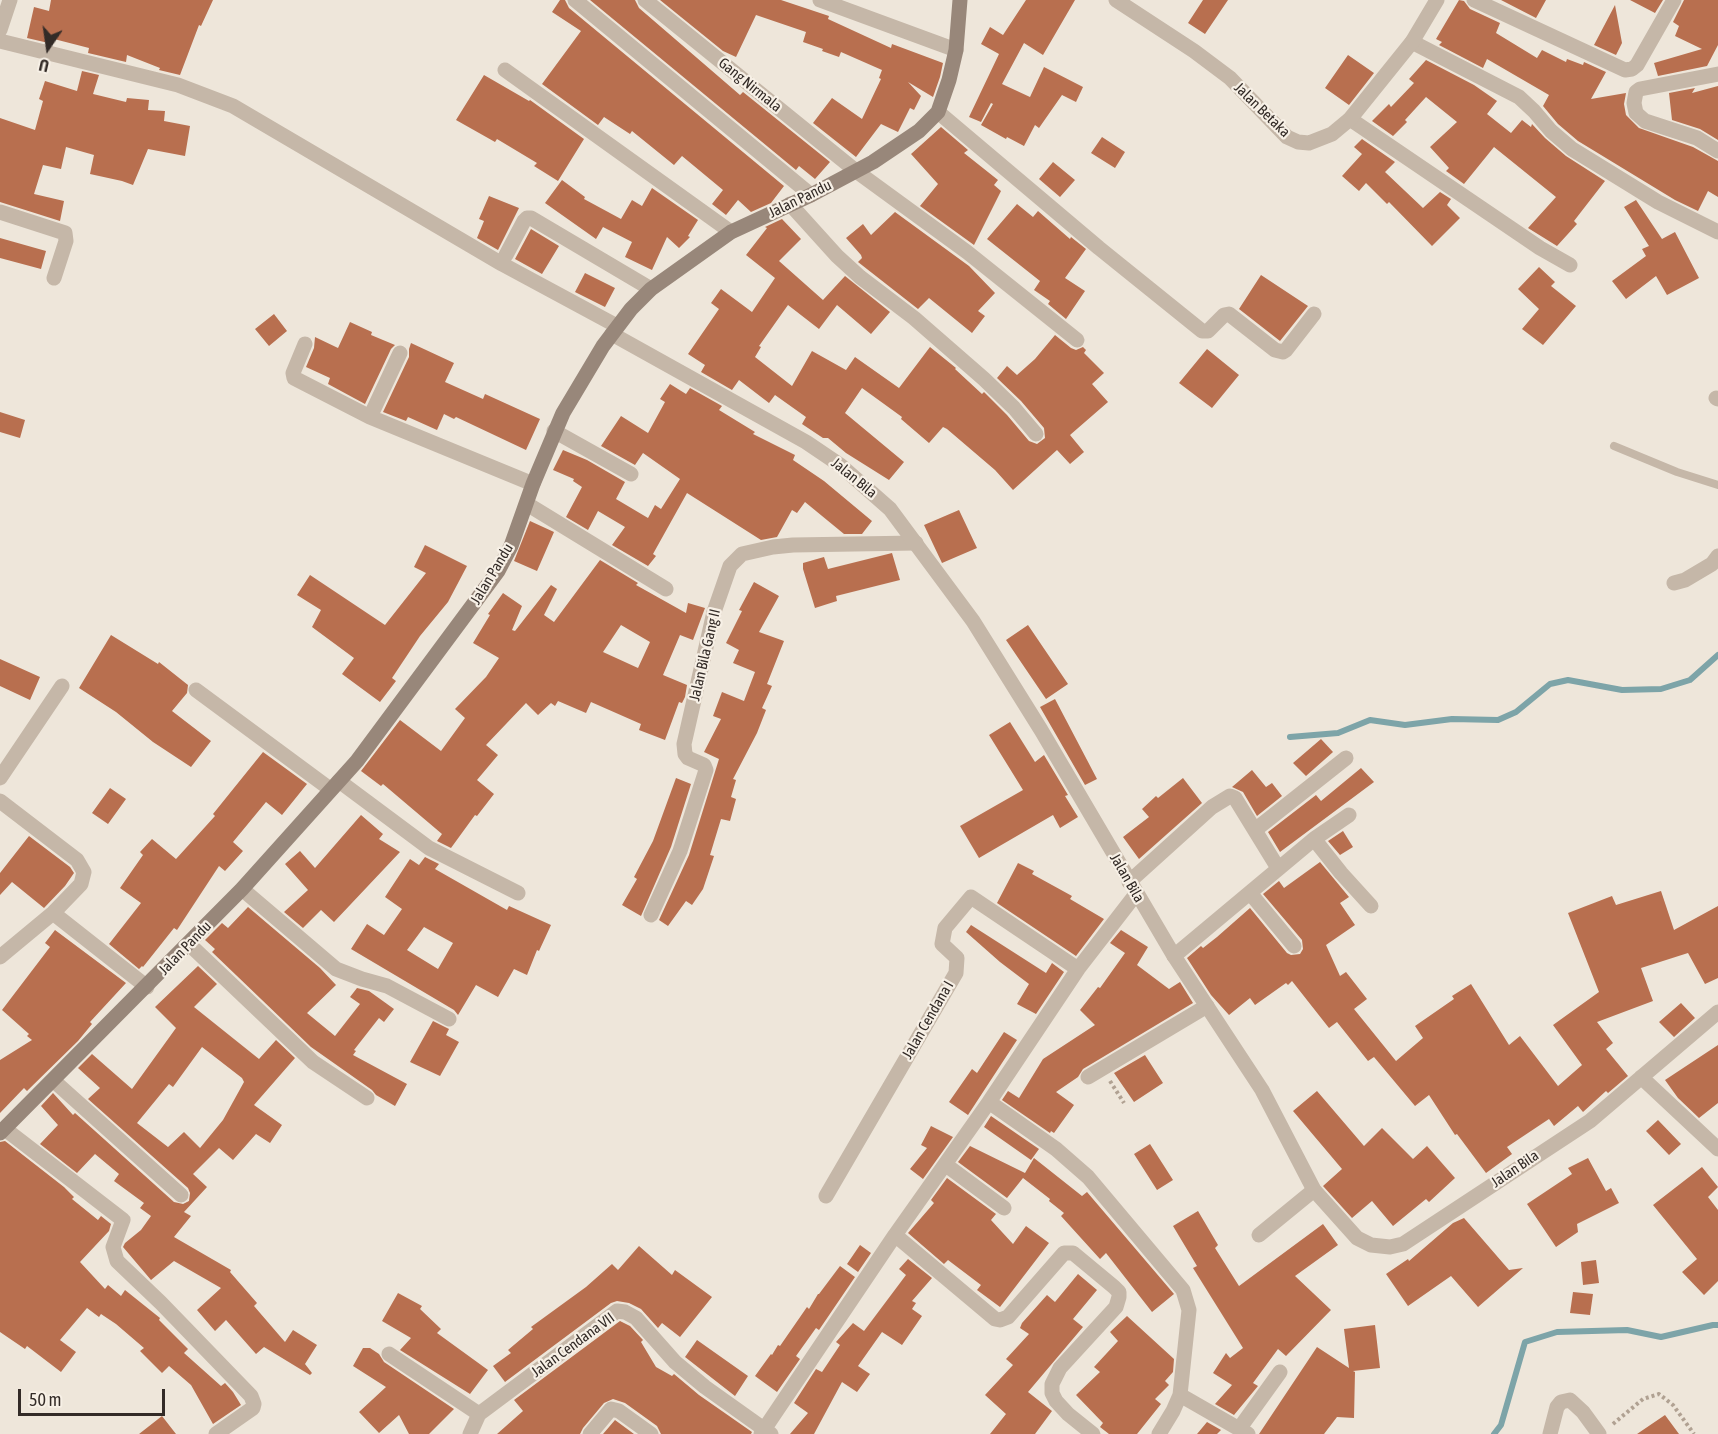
<!DOCTYPE html>
<style>
body{margin:0}
#map{position:relative;width:1718px;height:1434px;overflow:hidden;background:#eee6da;font-family:"Asap Condensed",sans-serif}
canvas{display:block}
.north{position:absolute;left:18px;top:18px;width:60px;height:60px;-webkit-text-stroke:4px #f7f0e6;paint-order:stroke;rotate:193deg;font-size:16px;font-weight:700;line-height:24px;text-align:center;color:#332b27}
.north::after{content:'';display:block;margin:auto;width:21px;height:27px;background:#332b27;clip-path:polygon(50% 0,100% 100%,50% 72%,0 100%)}
.scale{position:absolute;left:18px;top:1389px;width:147px;height:27px;box-sizing:border-box;border:3px solid #332b27;border-top:0;padding-left:8px;font-size:18px;line-height:21px;white-space:nowrap;color:#332b27;-webkit-text-stroke:4px #f7f0e6;paint-order:stroke}
</style>
<div id="map">
<canvas width="1718" height="1434"></canvas>
<div class="north">U</div>
<div class="scale">50 m</div>
</div>
<script>
const ctx = document.querySelector('canvas').getContext('2d');
ctx.lineJoin = 'round';
function poly(rows) {
  const path = new Path2D();
  for (const r of rows) {
    path.moveTo(r[0], r[1]);
    for (let i = 2; i < r.length; i += 2) path.lineTo(r[i], r[i + 1]);
  }
  return path;
}
function strokePath(path, color, width, dash) {
  ctx.strokeStyle = color;
  ctx.lineWidth = width;
  ctx.lineCap = dash ? 'butt' : 'round';
  ctx.setLineDash(dash || []);
  ctx.stroke(path);
}
function fill(path, color) {
  ctx.fillStyle = color;
  ctx.fill(path, 'evenodd');
}
function drawText(font, color, halo, rows, align = 'center') {
  ctx.font = font + ' "Asap Condensed",sans-serif';
  ctx.lineWidth = 4.5;
  ctx.setLineDash([]);
  ctx.textBaseline = 'middle';
  ctx.strokeStyle = halo;
  ctx.fillStyle = color;
  for (const [text, x, y, turn = 0] of rows) {
    ctx.save();
    ctx.translate(x, y);
    ctx.rotate((+turn || 0) * Math.PI / 180);
    ctx.textAlign = isNaN(turn) ? turn : align;
    if (halo) ctx.strokeText(text, 0, 0);
    ctx.fillText(text, 0, 0);
    ctx.restore();
  }
}
const stream = poly([
 [1290,737,1338,733,1370,720,1405,725,1452,719,1498,720,1516,712,1550,684,1568,680,1622,690,1661,689,1690,680,1718,655],
 [1494,1434,1501,1425,1525,1342,1557,1332,1627,1330,1661,1337,1713,1325,1718,1325]
]);
const building = poly([
 [51,0,213,0,201,26,199,25,180,75,159,70,160,68,127,55,126,62,88,53,89,48,54,39,53,44,27,38,34,7,49,11],
 [560,0,565,0,569,8,784,186,771,203,751,212,738,200,726,215,712,204,723,190,682,156,674,165,632,131,630,134,604,117,598,125,542,84,581,31,552,12],
 [590,0,635,0,639,8,740,95,743,92,830,162,815,179,799,166,796,170],
 [660,0,781,0,829,16,828,19,891,48,892,44,943,63,940,77,933,97,908,82,921,96,914,110,910,108,898,132,881,124,856,157,813,123,832,98,862,119,881,79,879,78,882,70,841,52,839,57,822,51,823,49,803,42,806,32,756,15,736,57,723,51],
 [1026,0,1075,0,1043,55,1024,43,1002,84,1030,97,1044,67,1083,87,1076,102,1062,95,1039,128,1035,125,1024,146,1007,137,1006,139,981,125,993,104,991,103,981,122,969,117,999,54,981,44,990,27,1003,35],
 [1203,0,1228,0,1205,34,1188,23],
 [1459,0,1464,1,1470,9,1500,23,1496,33,1537,58,1542,50,1566,62,1567,59,1583,65,1584,62,1606,72,1591,99,1626,93,1624,104,1626,115,1639,128,1693,147,1718,161,1718,197,1708,191,1698,211,1675,200,1578,141,1558,124,1543,106,1549,95,1487,59,1483,68,1439,45,1442,42,1436,39],
 [1501,0,1546,0,1536,18],
 [1630,0,1663,0,1655,13],
 [1684,0,1718,0,1718,45,1707,66,1658,76,1654,63,1702,49,1675,36,1679,26,1673,22],
 [1615,5,1622,43,1616,55,1594,45],
 [1348,55,1374,73,1349,105,1325,88],
 [1426,60,1474,85,1497,101,1487,114,1511,133,1522,120,1531,127,1532,124,1545,138,1566,156,1605,181,1574,221,1577,224,1557,246,1528,228,1556,197,1494,147,1464,184,1446,171,1449,168,1430,147,1457,122,1426,97,1405,120,1407,122,1393,136,1372,121,1389,104,1391,107,1414,83,1409,79],
 [82,71,99,75,93,94,126,102,127,98,149,100,148,110,165,111,164,121,190,126,185,156,148,149,133,185,122,181,90,174,94,155,66,147,61,169,43,165,34,194,64,201,60,221,0,202,0,118,35,130,43,101,39,99,45,81,77,91],
 [484,75,529,101,530,100,584,139,558,181,534,166,537,163,497,139,495,142,456,120],
 [1718,86,1718,140,1700,129,1672,120,1669,93,1695,88,1692,93],
 [941,127,968,150,964,153,998,180,994,185,1001,191,974,245,920,206,938,184,911,154],
 [1102,137,1125,152,1115,168,1091,153],
 [1362,139,1395,162,1385,172,1423,208,1440,192,1451,199,1447,205,1460,218,1432,246,1389,202,1387,204,1366,183,1359,191,1342,176,1362,154,1354,147],
 [1053,162,1075,180,1060,197,1039,179],
 [562,180,585,197,584,199,621,219,632,200,642,206,652,188,698,220,688,236,690,237,679,248,667,237,652,270,625,257,632,242,603,227,596,239,545,203],
 [489,196,519,208,498,250,477,238,484,221,479,219],
 [1636,200,1662,239,1675,232,1699,278,1667,295,1656,276,1626,299,1612,281,1646,256,1642,249,1649,246,1624,207],
 [1017,204,1033,217,1038,211,1070,239,1071,237,1086,249,1065,278,1085,291,1066,319,1048,304,1050,301,1034,290,1040,281,987,239],
 [895,212,969,266,995,293,978,311,985,316,972,333,929,298,918,309,858,262,862,258,861,255,846,238,863,224,871,235],
 [782,219,801,239,779,261,823,300,845,276,890,312,871,334,837,305,819,329,788,305,759,346,761,347,755,357,792,386,812,351,846,370,855,357,899,388,930,347,956,368,955,369,982,394,984,392,1007,415,1029,441,1037,444,1045,438,1044,428,1021,401,997,378,1007,366,1017,375,1035,359,1055,335,1071,348,1076,350,1083,347,1086,350,1084,353,1104,373,1092,384,1108,402,1070,435,1084,452,1070,464,1057,450,1013,490,995,470,947,429,943,427,929,443,901,419,902,417,862,388,845,413,904,462,889,480,846,453,828,438,823,438,802,424,806,417,775,395,769,403,739,380,732,390,701,372,705,365,688,354,719,309,711,303,721,289,752,312,775,278,746,255,767,228,765,227],
 [531,229,559,246,542,274,515,259],
 [0,238,46,251,41,269,0,258],
 [1539,267,1555,282,1551,286,1576,306,1543,345,1522,329,1539,309,1518,289],
 [585,273,615,288,605,307,575,292],
 [1261,275,1308,306,1280,341,1239,309],
 [274,314,287,331,269,346,255,329],
 [350,322,372,332,371,335,395,345,391,349,365,404,328,384,330,378,306,367,314,348,315,337,338,348],
 [411,343,454,363,445,382,483,399,485,394,540,419,526,450,456,417,454,419,444,414,437,430,408,417,406,421,383,412,409,357,409,349],
 [1207,349,1239,375,1212,408,1179,383],
 [670,384,686,394,690,388,722,406,719,410,755,432,753,434,795,455,793,460,824,481,872,521,862,534,844,534,805,502,797,513,792,510,777,537,761,540,687,493,653,554,656,556,648,566,612,545,625,527,598,511,588,530,566,517,582,487,573,481,574,479,553,470,563,450,587,460,625,482,616,499,648,518,655,505,661,509,680,479,643,453,635,465,601,446,621,416,648,433,665,402,660,399],
 [0,412,25,420,20,438,0,432],
 [959,510,977,548,942,563,924,525],
 [530,521,554,532,537,571,514,561],
 [425,545,467,566,448,602,420,636,392,678,396,681,380,702,342,674,354,658,312,627,321,610,297,595,310,575,385,625,426,573,414,567],
 [892,553,900,580,836,596,837,601,815,608,803,569,803,563,824,557,828,569],
 [600,560,638,583,636,585,686,613,688,603,705,608,693,640,680,635,663,675,687,685,685,697,682,703,679,702,665,740,639,730,641,724,591,702,586,713,558,701,555,706,551,703,538,715,526,703,486,745,498,755,477,780,494,794,477,816,475,815,451,848,437,841,442,834,383,784,381,786,361,771,400,720,441,751,465,718,455,709,486,677,499,658,473,643,490,615,488,614,503,593,522,606,512,630,515,631,551,585,557,589,544,615,554,622],
 [621,625,650,642,638,668,603,652],
 [754,582,779,596,759,632,784,641,767,684,772,686,762,708,766,710,757,733,733,779,736,780,731,797,736,799,730,821,721,819,710,855,714,856,703,889,692,905,686,901,668,926,659,920,689,855,719,759,704,752,721,719,713,716,722,692,744,701,755,672,733,663,739,650,726,643,742,611,739,610],
 [1028,625,1068,684,1046,699,1006,640],
 [111,635,158,664,159,662,188,685,187,693,172,711,211,741,191,767,153,742,116,712,79,688],
 [0,659,40,677,30,700,0,686],
 [1055,699,1097,779,1085,785,1040,707],
 [1010,722,1035,762,1044,755,1068,795,1065,796,1078,817,1060,828,1053,815,979,858,960,826,1023,790,989,735],
 [1321,739,1333,752,1306,776,1293,763],
 [263,752,307,784,282,815,266,802,233,842,243,851,225,871,219,866,177,930,174,928,143,967,142,966,139,969,109,944,141,903,120,888,143,855,140,852,152,839,176,859,215,816,213,814],
 [1361,768,1374,782,1280,852,1268,832,1316,795,1321,801],
 [1252,770,1266,787,1272,783,1282,796,1257,816,1243,792,1232,787],
 [676,778,691,784,671,847,641,916,622,905,637,879,634,877,653,841],
 [1183,778,1202,803,1139,859,1123,837,1149,817,1142,809,1156,796,1158,798],
 [110,788,126,799,108,824,92,813],
 [361,815,383,834,379,839,400,852,334,922,321,910,303,928,284,912,308,890,285,864,300,851,315,868],
 [1343,831,1353,847,1340,855,1328,841],
 [29,836,70,867,74,873,65,886,44,908,12,882,0,895,0,873],
 [425,857,439,864,435,869,507,910,509,906,551,925,539,951,537,950,527,975,514,969,498,997,476,985,458,1015,454,1010,351,949,367,924,384,935,402,909,385,897,410,859,419,865],
 [424,927,453,943,438,969,407,950],
 [1320,862,1349,897,1340,903,1355,925,1326,945,1340,976,1346,972,1367,999,1354,1009,1396,1061,1423,1038,1415,1026,1454,999,1452,996,1471,984,1509,1045,1520,1036,1558,1086,1582,1065,1553,1025,1599,992,1568,913,1612,896,1616,905,1661,891,1674,930,1718,906,1718,978,1705,984,1688,953,1641,968,1653,1001,1597,1022,1613,1043,1606,1049,1628,1076,1608,1093,1606,1091,1583,1112,1578,1106,1554,1126,1549,1119,1507,1147,1512,1154,1486,1173,1457,1134,1455,1135,1429,1095,1415,1106,1374,1057,1368,1061,1337,1022,1329,1028,1292,981,1288,985,1286,983,1255,1005,1250,998,1229,1015,1211,995,1187,958,1201,946,1203,948,1217,937,1250,908,1287,953,1291,955,1300,954,1303,949,1302,940,1263,894,1279,881,1284,888],
 [1018,863,1034,871,1032,874,1072,896,1070,899,1104,919,1076,956,997,903],
 [248,907,320,968,336,985,307,1013,335,1036,360,1004,350,997,357,988,369,991,394,1009,384,1022,379,1018,354,1050,356,1051,353,1055,407,1084,395,1106,376,1095,372,1090,311,1047,212,952,215,949,205,940,222,923,228,928],
 [971,925,1046,973,1052,963,1064,972,1036,1014,1017,1004,1029,984,1000,962,966,932],
 [55,930,126,983,90,1022,92,1024,78,1041,27,1091,24,1088,0,1113,0,1060,32,1040,27,1036,29,1034,2,1010,50,947,45,943],
 [1121,930,1148,947,1137,965,1169,989,1180,982,1193,1003,1083,1069,1078,1077,1056,1092,1074,1105,1054,1133,1051,1131,1050,1133,1002,1100,1008,1091,1019,1098,1043,1059,1095,1025,1080,1010,1098,987,1100,988,1125,953,1110,943],
 [198,966,217,984,194,1007,259,1059,276,1040,295,1058,254,1105,282,1125,270,1143,256,1134,233,1160,219,1148,193,1174,207,1187,184,1212,191,1216,174,1237,231,1270,230,1272,257,1303,254,1306,285,1342,293,1330,317,1345,305,1364,312,1373,310,1375,264,1347,256,1354,226,1320,215,1331,197,1310,221,1288,174,1261,151,1280,123,1247,125,1243,141,1230,151,1216,140,1208,144,1203,114,1181,119,1174,95,1154,77,1173,40,1144,58,1125,41,1106,53,1093,73,1115,75,1113,174,1202,183,1204,189,1201,190,1193,188,1188,88,1099,100,1088,78,1068,92,1054,132,1089,176,1028,155,1007],
 [202,1047,242,1078,244,1082,223,1120,200,1148,184,1132,168,1147,137,1123,169,1084,173,1087],
 [1681,1003,1695,1018,1674,1037,1659,1022],
 [433,1021,449,1029,446,1035,459,1042,440,1076,410,1062],
 [1004,1032,1017,1040,968,1115,949,1102,972,1069,977,1073],
 [1718,1045,1718,1103,1699,1118,1678,1098,1665,1080],
 [1145,1055,1163,1083,1134,1102,1114,1073],
 [1317,1091,1364,1146,1382,1128,1413,1159,1427,1146,1455,1178,1429,1202,1426,1199,1393,1226,1372,1201,1352,1218,1323,1186,1342,1169,1293,1111],
 [991,1116,1039,1149,1031,1160,984,1127],
 [1658,1120,1681,1144,1669,1155,1646,1131],
 [931,1126,953,1137,923,1179,910,1169,927,1148,921,1145],
 [5,1141,64,1187,74,1197,72,1199,98,1220,101,1216,111,1224,109,1231,80,1262,105,1289,108,1285,121,1296,125,1290,160,1318,159,1320,188,1349,184,1353,221,1386,225,1383,233,1392,241,1405,213,1424,191,1385,169,1366,162,1373,140,1351,144,1348,116,1324,101,1314,99,1317,87,1308,60,1340,76,1352,61,1372,27,1346,25,1349,0,1332,0,1142],
 [1150,1144,1173,1180,1157,1190,1134,1154],
 [970,1146,1025,1173,1034,1158,1082,1196,1087,1192,1174,1294,1152,1312,1106,1253,1100,1259,1061,1216,1064,1213,1049,1201,1050,1199,1023,1178,1007,1198,958,1162],
 [1588,1158,1606,1191,1611,1188,1619,1203,1577,1224,1578,1232,1556,1247,1527,1204,1572,1174,1568,1168],
 [1702,1167,1718,1187,1708,1197,1718,1210,1718,1281,1704,1295,1682,1272,1697,1259,1653,1205],
 [947,1178,996,1214,991,1220,1013,1244,1026,1226,1049,1243,1000,1307,977,1290,981,1285,948,1260,944,1264,908,1233,934,1203,931,1200],
 [1198,1211,1218,1245,1215,1248,1239,1286,1323,1224,1338,1245,1295,1276,1331,1310,1286,1356,1278,1349,1253,1383,1258,1386,1234,1415,1215,1404,1232,1385,1213,1373,1226,1353,1230,1358,1243,1348,1193,1268,1197,1266,1173,1226],
 [1464,1218,1509,1270,1523,1268,1478,1307,1451,1276,1408,1306,1386,1274,1408,1259,1409,1261,1453,1223],
 [860,1245,871,1253,858,1272,847,1264],
 [639,1246,672,1275,675,1270,712,1297,680,1337,662,1323,658,1328,641,1309,629,1303,617,1301,611,1303,505,1382,493,1366,511,1353,508,1350,533,1329,531,1327,586,1287,612,1264,618,1270],
 [908,1259,932,1278,912,1301,916,1303,912,1309,922,1316,902,1345,882,1332,858,1366,870,1374,857,1392,842,1382,814,1434,790,1434,808,1413,794,1403,816,1369,822,1372,840,1345,836,1342,853,1323,864,1331,906,1275,899,1269],
 [1596,1260,1599,1283,1583,1285,1581,1262],
 [840,1266,855,1277,819,1330,816,1328,796,1356,800,1359,777,1392,755,1376,771,1354,772,1355,778,1345,780,1346,807,1307,809,1309,818,1294,819,1294],
 [1078,1274,1097,1290,1073,1319,1083,1327,1028,1392,1052,1411,1035,1434,990,1434,1006,1414,985,1395,1013,1365,1006,1359,1029,1334,1020,1328,1022,1323,1047,1295,1055,1302],
 [1573,1292,1593,1294,1590,1315,1570,1313],
 [398,1293,422,1306,420,1309,441,1329,437,1333,488,1370,470,1394,400,1350,411,1338,382,1321],
 [1127,1316,1174,1359,1173,1372,1165,1381,1169,1385,1155,1399,1161,1404,1137,1434,1109,1434,1100,1427,1103,1423,1076,1395,1100,1372,1094,1367,1118,1341,1110,1332],
 [620,1321,630,1326,643,1340,641,1342,656,1367,672,1376,674,1374,699,1395,752,1432,751,1434,661,1434,657,1426,625,1403,613,1399,604,1403,583,1428,580,1434,497,1434,523,1411,514,1400],
 [1375,1325,1380,1368,1353,1371,1355,1372,1354,1418,1337,1417,1324,1434,1259,1434,1317,1347,1349,1368,1344,1329],
 [697,1340,748,1376,735,1396,685,1357],
 [363,1348,370,1348,379,1354,384,1362,454,1409,429,1434,409,1434,399,1415,379,1433,359,1412,386,1387,353,1366],
 [1665,1415,1679,1434,1637,1434],
 [162,1416,176,1434,139,1434],
 [615,1420,634,1434,603,1434],
 [1207,1422,1221,1430,1217,1434,1197,1434]
]);
const path = poly([
 [1110,1081,1124,1103],
 [1613,1424,1643,1399,1659,1394,1673,1405,1694,1434]
]);
const service = poly([
 [1614,446,1677,472,1718,485]
]);
const minor = poly([
 [575,0,811,195],
 [645,0,856,171,967,252,1077,340],
 [820,0,956,50],
 [1474,0,1625,70,1632,69,1637,65,1674,0],
 [0,41,178,85,233,106,502,264,617,326],
 [1412,42,1519,97,1534,111,1551,131,1572,149,1658,202,1718,232],
 [505,70,731,232],
 [1718,74,1640,89,1636,92,1634,103,1636,113,1645,121,1697,138,1718,151],
 [938,112,1099,248,1202,331,1208,331,1224,315,1229,314,1275,350,1283,352,1286,350,1314,314],
 [1350,119,1540,248,1570,265],
 [790,204,837,256,860,277,914,318,984,379,1014,408,1036,434],
 [0,212,65,233,66,241,54,278],
 [506,255,524,221,527,218,531,218,651,289],
 [305,344,293,373,294,378,370,417,533,484],
 [1716,398,1718,399],
 [370,417,400,353],
 [554,431,631,474],
 [527,504,666,589],
 [1674,583,1685,580,1712,564,1718,556],
 [196,690,330,789],
 [0,778,62,686],
 [339,781,429,848,518,893],
 [0,801,77,860,84,872,81,884,53,913,0,957],
 [1255,830,1346,758],
 [1314,839,1341,873,1371,906],
 [1129,882,1212,807,1230,796,1235,798,1278,868],
 [242,889,336,969,362,979,387,986,449,1019],
 [1250,893,1294,946],
 [53,913,147,987],
 [651,915,680,851,706,770,704,765,688,758,685,754,684,744,714,612,730,566,742,554,773,547,793,545,916,543],
 [189,944,313,1062,367,1098],
 [1174,956,1314,839,1349,815],
 [1088,1077,1207,1006],
 [54,1081,181,1195],
 [989,1102,1056,1149,1088,1177,1183,1290,1189,1310,1180,1395,1173,1411,1159,1434],
 [5,1129,123,1220,113,1247,117,1261,161,1303,251,1396,254,1404,253,1408,216,1434],
 [946,1165,1004,1208],
 [826,1196,956,973,957,958,942,944,945,928,971,897,1078,969],
 [895,1235,995,1319,1000,1320,1008,1317,1064,1253,1073,1253,1114,1287,1119,1292,1119,1297,1116,1307,1060,1368,1052,1384,1052,1393,1056,1401,1068,1414,1093,1434],
 [1259,1235,1314,1190],
 [389,1354,479,1414],
 [1180,1395,1248,1434],
 [1239,1429,1280,1372],
 [470,1434,479,1414,617,1311,625,1312,636,1318,675,1362,705,1387,771,1434],
 [590,1434,611,1409,619,1411,651,1434],
 [761,1434,895,1235,989,1102,1078,969,1136,894],
 [1550,1434,1557,1407,1561,1402,1570,1400,1583,1412,1599,1434]
]);
const tertiary = poly([
 [1116,0,1194,51,1230,78,1287,137,1298,142,1309,143,1332,134,1350,119,1412,42,1437,0],
 [0,30,10,0],
 [612,334,806,442,840,465,890,509,973,621,1041,730,1174,956,1262,1090,1314,1190,1357,1238,1371,1245,1390,1247,1403,1244,1590,1121,1718,1012],
 [1641,1077,1718,1149]
]);
const secondary = poly([
 [0,1133,242,889,357,761,498,571,511,546,533,484,563,413,603,346,631,309,651,289,731,232,811,195,873,162,919,131,938,112,949,80,956,50,960,0]
]);
const streetNames = [
 ["Gang Nirmala",750,85,39],
 ["Jalan Betaka",1262,110,44],
 ["Jalan Pandu",800,199,-26],
 ["Jalan Bila",854,478,39],
 ["Jalan Pandu",492,574,-59],
 ["Jalan Bila Gang II",705,655,-77],
 ["Jalan Bila",1127,878,60],
 ["Jalan Pandu",185,948,-46],
 ["Jalan Cendana I",928,1020,-60],
 ["Jalan Bila",1515,1169,-34],
 ["Jalan Cendana VII",573,1345,-36]
];
strokePath(stream, '#7da4a8', 6);
fill(building, '#b86f4f');
strokePath(path, '#b0a192', 4, [3, 3]);
strokePath(service, '#c5b7a8', 8);
strokePath(minor, '#c5b7a8', 15);
strokePath(tertiary, '#c5b7a8', 15);
strokePath(secondary, '#98877a', 15);
drawText('15px', '#332b27', '#f7f0e6', streetNames);
</script>
